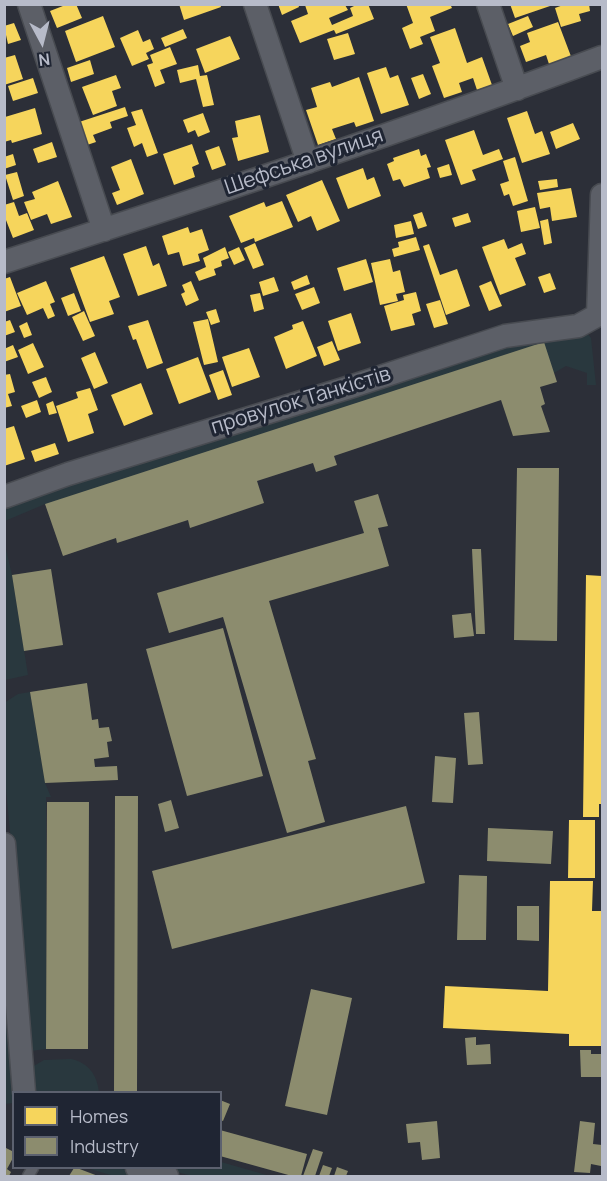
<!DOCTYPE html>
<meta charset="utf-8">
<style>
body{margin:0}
#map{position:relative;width:607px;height:1181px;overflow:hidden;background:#2c2f38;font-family:Manrope,sans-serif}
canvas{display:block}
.frame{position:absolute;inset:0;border:6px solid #b7bbc9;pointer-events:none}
.legend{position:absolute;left:12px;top:1091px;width:210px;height:78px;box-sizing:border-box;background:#1f2533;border:2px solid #5c616f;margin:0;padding:8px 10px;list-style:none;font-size:18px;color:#b7bbc9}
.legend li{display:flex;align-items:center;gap:12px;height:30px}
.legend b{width:30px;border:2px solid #5c616f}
.north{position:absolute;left:12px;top:12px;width:60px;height:60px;-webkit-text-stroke:4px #1f2533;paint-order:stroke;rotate:173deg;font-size:16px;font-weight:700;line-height:24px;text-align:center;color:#b7bbc9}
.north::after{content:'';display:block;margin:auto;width:21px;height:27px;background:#b7bbc9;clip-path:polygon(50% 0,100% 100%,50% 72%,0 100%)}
</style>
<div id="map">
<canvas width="607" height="1181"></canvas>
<div class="frame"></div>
<ul class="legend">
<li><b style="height:16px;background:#f6d55c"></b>Homes</li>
<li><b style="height:16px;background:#8c8c6e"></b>Industry</li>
</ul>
<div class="north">N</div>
</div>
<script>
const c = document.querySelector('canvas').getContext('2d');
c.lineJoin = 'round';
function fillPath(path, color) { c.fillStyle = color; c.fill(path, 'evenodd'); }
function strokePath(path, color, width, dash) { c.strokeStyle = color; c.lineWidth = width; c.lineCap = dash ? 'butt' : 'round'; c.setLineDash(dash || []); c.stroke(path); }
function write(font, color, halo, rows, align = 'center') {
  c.font = font + ' Manrope,sans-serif'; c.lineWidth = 6; c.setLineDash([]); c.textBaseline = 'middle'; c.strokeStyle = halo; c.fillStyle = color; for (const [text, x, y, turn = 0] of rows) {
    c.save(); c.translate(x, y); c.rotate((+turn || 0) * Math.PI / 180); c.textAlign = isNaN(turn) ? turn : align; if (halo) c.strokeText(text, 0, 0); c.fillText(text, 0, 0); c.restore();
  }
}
fillPath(new Path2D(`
 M586 332 591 338 596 385H587V373L566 366 554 373 45 504 5 521 4 503 458 356Z
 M4 541 12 575 28 675 5 680Z
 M30 692 45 783 51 797H46V1049L31 1051 5 779 4 703 18 694Z
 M5 1017 11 1026 14 1092 13 1103 5 1104Z
 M71 1059C89 1063 97 1075 99 1092H30L32 1067 44 1060Z
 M221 1162 270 1176H192L162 1168H220Z
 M87 1168H119L149 1176H114Z`), '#29383e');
fillPath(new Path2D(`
 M68 4H76L82 18 57 28 50 11Z
 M179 4H220L221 7 184 20Z
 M278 4H298L299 7 282 15Z
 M358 4H368L374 19 336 34 334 30 300 43 291 21 308 14 305 5H345L348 10 329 18 332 25 353 16 350 8Z
 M406 4H450L452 8 430 17 435 31 420 37 423 44 410 49 402 28 413 23Z
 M510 4H553V5L515 18Z
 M566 4H589L590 11 579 14 581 21 561 27 555 8Z
 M103 16 115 47 76 62 65 31Z
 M528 16 533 27 513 36 508 24Z
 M558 22 572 59 550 67 546 55 526 62 520 46 530 42 527 33Z
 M14 23 21 40 8 44 4 26Z
 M455 28 467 63 482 57 492 85 477 90 473 78 459 83 462 92 444 98 432 66 440 63 430 37Z
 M183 29 187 38 165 47 161 38Z
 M138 30 143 42 150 39 154 49 146 53 149 59 132 66 120 38Z
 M348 33 355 54 334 60 327 39Z
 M230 36 240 59 205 73 196 49Z
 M170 47 177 64 160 70 165 83 155 87 147 65 153 63 150 55Z
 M15 55 23 79 4 85V58Z
 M90 60 94 74 71 82 67 68Z
 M198 65 200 76 207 75 214 105 203 107 196 79 180 83 177 70Z
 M386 67 390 78 398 75 409 105 381 114 367 73Z
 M423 74 431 94 419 99 411 78Z
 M116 75 121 88 112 91 117 106 93 115 82 87Z
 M359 77 374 121 356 127 354 122 332 129 336 139 318 145 306 110 317 107 311 88 330 82 332 87Z
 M33 78 38 93 13 101 8 86Z
 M125 107 128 116 110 122 112 128 93 135 96 142 84 146 76 123Z
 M35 108 42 134 12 143 11 140 4 142V123H6L5 117Z
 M142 109 158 153 147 157 142 143 134 147 127 128 136 125 131 112Z
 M527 111 535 134 542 131 550 154 522 163 507 118Z
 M203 113 210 132 198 137 195 130 188 133 183 120Z
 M260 115 269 152 238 161 232 138 238 137 235 121Z
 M573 123 580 139 556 149 550 132Z
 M474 130 483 155 499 149 503 159 472 170 476 180 461 185 445 140Z
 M52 142 57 157 38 163 33 149Z
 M192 144 199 164 192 167 195 177 174 185 163 154Z
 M219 146 226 165 212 170 205 151Z
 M419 149 421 156 426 154 431 167 427 168 430 178 404 187 400 179 393 181 387 164 394 161 393 158Z
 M13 154 16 165 4 169V157Z
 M515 157 528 201 513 206 509 194 504 196 500 184 509 181 503 161Z
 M131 159 144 194 117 205 112 193 120 190 111 167Z
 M449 164 452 175 440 178 437 168Z
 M363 168 367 180 374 177 381 196 348 209 336 178Z
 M17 172 24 196 13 200 5 175Z
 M557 179 558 187 540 190 538 181Z
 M322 180 340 221 317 231 311 216 298 222 286 195Z
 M58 181 72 217 51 224 47 214 31 220 24 202 35 199 32 192Z
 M571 188 577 217 552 221 550 207 540 209 537 193Z
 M282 201 293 227 255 242 254 238 241 243 229 216 264 202 266 207Z
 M14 202 19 216 27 213 34 230 13 238 4 215V205Z
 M535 207 540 228 521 232 517 211Z
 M422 212 427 226 418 229 413 215Z
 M468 213 471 222 455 227 452 218Z
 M548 219 552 243 544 245 540 221Z
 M411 221 414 234 396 238 394 225Z
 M188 227 190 233 202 229 209 250 198 254 200 261 183 266 179 252 168 255 162 236Z
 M416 237 420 250 394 257 392 249 399 247 398 242Z
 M504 239 508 249 522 243 526 254 515 258 526 285 500 295 482 247Z
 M255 243 264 265 253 269 244 248Z
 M429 244 440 275 457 269 470 306 446 315 423 246Z
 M146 246 153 266 159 263 167 286 138 296 123 254Z
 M225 247 229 258 221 261 222 266 214 269 216 275 199 281 195 272 206 267 203 258Z
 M239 247 245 260 234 265 228 252Z
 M104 256 120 297 109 301 114 314 90 322 70 268Z
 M366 259 373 282 344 291 337 268Z
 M390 259 393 272 400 270 405 292 396 294 398 301 380 305 371 263Z
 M550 273 556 289 544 293 538 277Z
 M307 275 310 284 294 290 291 282Z
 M10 277 21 306 4 312V279Z
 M274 277 279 291 263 296 259 282Z
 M46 281 55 302 50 304 55 316 48 319 43 308 27 315 17 293Z
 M191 281 199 300 186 306 181 294 185 292 182 285Z
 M491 281 502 306 489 311 479 286Z
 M314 287 320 303 302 310 295 294Z
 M416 292 421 311 412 314 415 325 391 331 384 306 404 300 403 295Z
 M74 293 81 311 68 316 61 298Z
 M260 293 264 309 254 312 250 295Z
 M440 300 448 324 434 328 426 304Z
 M216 309 220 322 211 325 206 312Z
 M84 311 95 336 83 341 72 317Z
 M351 313 361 343 338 351 328 321Z
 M208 319 218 362 204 365 193 322Z
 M10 320 15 332 4 336V322Z
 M148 320 163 363 147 369 136 339 133 340 128 326Z
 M303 321 317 356 286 369 274 337 293 329 292 325Z
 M27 322 32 335 24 338 19 326Z
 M332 341 340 360 324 366 317 347Z
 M33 343 44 367 28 374 18 350Z
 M13 345 18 357 4 362V349Z
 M249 348 260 377 232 387 222 357Z
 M95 352 108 383 94 389 81 358Z
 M198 357 211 392 179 404 166 369Z
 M223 370 232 395 218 400 209 375Z
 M10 374 15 392 8 394 12 406 4 408V375Z
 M46 377 52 392 39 398 32 382Z
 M141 383 153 414 124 426 111 395Z
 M90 388 98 410 88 414 94 433 68 442 56 406 78 398 76 392Z
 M37 400 41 412 26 418 21 406Z
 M53 401 57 413 49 415 46 404Z
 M14 426 25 459 4 466V429Z
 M55 443 59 454 35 462 31 451Z
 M586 575 602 576V804H599V817H583Z
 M569 820H595V878H568Z
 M550 881H593L592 911H602V1046H569V1034L443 1028 445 986 548 991Z`), '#f6d55c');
fillPath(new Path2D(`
 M544 342 557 382 540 387 545 404 541 406 550 432 513 436 501 400 334 456 337 465 316 472 313 463 257 481 264 503 190 528 188 520 117 543 116 538 63 556 45 504Z
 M517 468H559L557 641 514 640Z
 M378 494 388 526 378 528 389 566 269 601 316 759 308 761 325 822 287 833 223 617 169 633 157 593 364 533 354 501Z
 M472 549H481L485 634H476Z
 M51 569 63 645 24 651 12 575Z
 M471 613 474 636 454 638 452 615Z
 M223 628 263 776 187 796 146 649Z
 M87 683 92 720 98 719 99 728 109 727 112 741 107 742 109 757 94 759 95 767 117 766 118 780 45 783 30 692Z
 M479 712 483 764 468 765 464 713Z
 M435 756 456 758 453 803 432 802Z
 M115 796H138L137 1092H114Z
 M171 800 179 828 165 832 158 804Z
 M47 802H89L88 1049H46Z
 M406 806 425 883 172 949 152 871Z
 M488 828 553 831 551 864 487 861Z
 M459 875 487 876 486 940H457Z
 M517 906H539V941L517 940Z
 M311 989 352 998 327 1115 285 1106Z
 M476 1037V1045L490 1044 491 1064 467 1065 465 1038Z
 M580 1050H591V1054H602V1077H581Z
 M220 1100 230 1104 223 1121 220 1120Z
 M437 1121 440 1158 422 1160 420 1142 408 1143 406 1124Z
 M580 1121 595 1123 593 1144 602 1145 601 1166 591 1164 590 1173 574 1172Z
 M220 1130 307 1154 301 1176H292L220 1156Z
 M4 1147 14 1152V1156L7 1169 11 1172 9 1176H4Z
 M313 1149 323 1152 315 1176H303Z
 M323 1165 332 1168 329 1176H319Z
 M337 1167 348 1171 346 1176H334Z
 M74 1168H77L98 1176H69Z`), '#8c8c6e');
const lane = new Path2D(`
 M28 1176 33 1168`);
const street = new Path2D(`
 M29 4 104 230
 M255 4 308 162
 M488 4 517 89
 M4 262C205 197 405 131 602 57
 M4 497 68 474 350 387 505 336 578 326 598 315 602 195
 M4 844 24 1092
 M137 1168 167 1176`);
strokePath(lane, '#484b51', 13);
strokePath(street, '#484b51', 25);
strokePath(lane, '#5c5f67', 10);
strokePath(street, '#5c5f67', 22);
write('21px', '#b7bbc9', '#1f2533', [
 ["Шефська вулиця",304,162,-19],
 ["провулок Танкістів",301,401,-17]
]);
</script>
